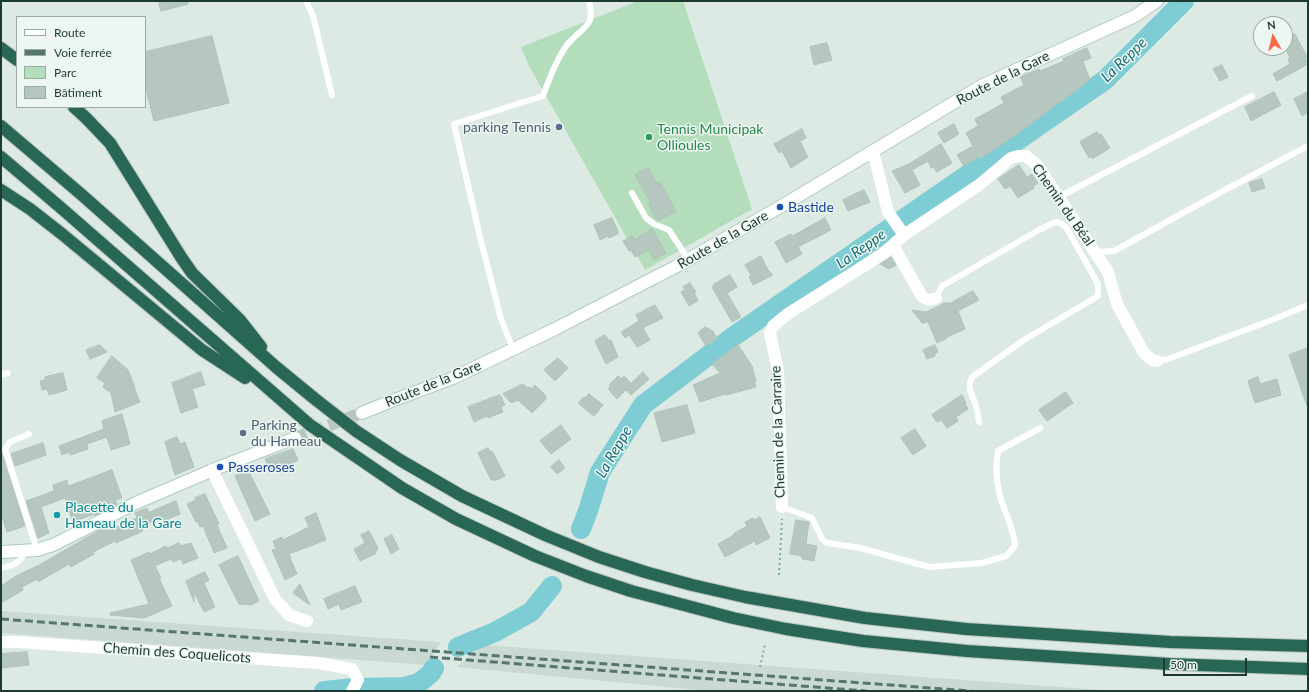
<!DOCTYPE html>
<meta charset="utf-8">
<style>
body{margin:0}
#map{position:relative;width:1309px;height:692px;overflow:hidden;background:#dceae3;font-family:Lato,sans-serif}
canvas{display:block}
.frame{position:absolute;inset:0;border:2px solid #1d3a30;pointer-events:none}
.legend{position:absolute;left:16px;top:16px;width:130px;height:92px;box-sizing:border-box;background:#edf6f1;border:1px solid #9aaba4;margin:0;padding:5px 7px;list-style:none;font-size:12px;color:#1d3a30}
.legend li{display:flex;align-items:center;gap:8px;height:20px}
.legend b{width:20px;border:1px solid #9aaba4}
.north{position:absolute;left:1253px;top:16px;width:40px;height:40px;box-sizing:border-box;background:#edf6f1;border:1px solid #9aaba4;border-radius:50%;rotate:352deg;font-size:11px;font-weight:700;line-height:16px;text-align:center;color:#1d3a30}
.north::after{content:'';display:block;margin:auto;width:14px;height:18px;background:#fb6849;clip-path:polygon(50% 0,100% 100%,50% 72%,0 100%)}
.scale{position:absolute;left:1163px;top:658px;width:84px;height:18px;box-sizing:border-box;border:2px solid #1d3a30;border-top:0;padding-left:5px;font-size:12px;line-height:14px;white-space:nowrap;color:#1d3a30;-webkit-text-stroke:3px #edf6f1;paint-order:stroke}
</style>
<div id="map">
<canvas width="1309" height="692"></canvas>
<div class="frame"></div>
<ul class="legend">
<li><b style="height:5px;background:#fff"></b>Route</li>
<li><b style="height:5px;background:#57766b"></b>Voie ferrée</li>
<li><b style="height:11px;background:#b3ddbb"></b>Parc</li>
<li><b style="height:11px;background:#b5c7be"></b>Bâtiment</li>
</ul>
<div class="north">N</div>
<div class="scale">50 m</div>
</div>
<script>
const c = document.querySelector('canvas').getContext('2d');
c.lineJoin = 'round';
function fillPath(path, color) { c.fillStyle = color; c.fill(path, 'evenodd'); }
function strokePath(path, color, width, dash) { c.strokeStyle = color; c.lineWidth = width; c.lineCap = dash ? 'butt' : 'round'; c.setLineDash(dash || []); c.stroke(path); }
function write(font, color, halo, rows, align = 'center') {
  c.font = font + ' Lato,sans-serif'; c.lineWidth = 3; c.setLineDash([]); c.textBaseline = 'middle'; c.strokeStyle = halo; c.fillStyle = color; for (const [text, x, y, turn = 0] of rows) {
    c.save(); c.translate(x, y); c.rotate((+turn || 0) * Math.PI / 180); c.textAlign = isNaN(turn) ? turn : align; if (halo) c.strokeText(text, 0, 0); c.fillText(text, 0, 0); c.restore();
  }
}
fillPath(new Path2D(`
 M1 611 441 642 426 665 1 633Z
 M485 645 1115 691H709L456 667Z`), '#cadad2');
fillPath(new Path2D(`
 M638 1H683L752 209 645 270 529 66 521 47Z`), '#b3ddbb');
strokePath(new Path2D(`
 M581 529 588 511 600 472 643 405 734 336 1105 80 1184 1
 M458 647 495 632 531 612 552 586
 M324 691 354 688 404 687 419 683 431 673 434 668`), '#7fcdd4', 20);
const building = new Path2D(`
 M159 1H188V4L161 11Z
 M1295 34 1307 57 1305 58 1308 64 1277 81 1273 74 1290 64 1288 59 1290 58 1285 47V39Z
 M212 36 229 103 154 121 145 85V52Z
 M827 43 832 60 814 65 810 47Z
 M1087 48 1091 58 1083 61 1090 80 1017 134 980 159 978 157 964 166 957 155 973 146 966 133 978 126 975 119 1004 103 1001 97 1024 85 1020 77 1039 69 1040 71 1064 61 1063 59Z
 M1222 65 1228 77 1220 81 1213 69Z
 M1274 92 1281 105 1251 121 1245 107Z
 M1308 92V112L1302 116 1294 99Z
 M954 124 959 134 944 143 938 133Z
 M802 129 806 138 800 141 808 157 791 168 782 151 779 153 774 144Z
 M1097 132 1099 135 1101 134 1110 148 1092 159 1091 156 1089 158 1080 142Z
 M941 144 952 163 937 172 933 167 931 168 928 161 912 170 920 185 905 193 892 171 909 164Z
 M1019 165 1027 177 1032 174 1038 183 1033 186 1034 188 1018 198 1010 186 1005 189 998 179Z
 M648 168 657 183 660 182 676 211 658 221 657 220 648 204 651 203 635 175Z
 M1262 179 1265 188 1252 192 1249 183Z
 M864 190 870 202 848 211 843 200Z
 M612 218 618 231V234L609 238 608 236 600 240 594 225Z
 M825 218 831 230 798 247 802 254 786 263 775 242 791 234 792 236Z
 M652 229 666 253 654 260 649 250 635 257 631 250 629 251 623 241 632 236 634 240Z
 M761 256 768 270 773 275 753 285 749 277 751 275 745 265Z
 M891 257 896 265 889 269 880 264Z
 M730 275 737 287 727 293 741 317 732 322 712 287 714 286 713 285Z
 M690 283 696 292H694L698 301 689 306 681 292 685 290 683 287Z
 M973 291 979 300 958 311 965 329 945 338 946 339 937 343 928 322 922 323 912 310 926 312 941 305 943 303H950Z
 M655 305 663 318 643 328 650 340 637 347 629 335 625 338 621 332 639 321 636 315Z
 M705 327 713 331 717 339 706 346 698 333Z
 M605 335 609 341 611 340 618 357 606 364 595 341Z
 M100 345 107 352 90 359 86 350Z
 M738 345 752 366 756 381H754L756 387 726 395 725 394 700 402 693 385 720 373 712 364Z
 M935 345 938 352 935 354V356L927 359 923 350Z
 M1308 348V406H1307L1289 355Z
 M112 356 128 370 135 387H134L140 402 115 412 111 393 103 387 105 383 97 378Z
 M558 358 568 368 555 381 544 370Z
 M201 372 205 385 192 389 198 407 181 413 172 383Z
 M643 372 649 379 631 395 626 390 617 399 608 389 611 386 609 385 618 376 622 379 624 376 631 383Z
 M63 373 67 390 49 395 47 389 42 390 40 381 45 380V377Z
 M1258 377 1260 384 1277 379 1281 395 1255 403 1248 381Z
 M523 384 528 388 529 387 532 389 535 385 546 396V399L532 413 518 400 511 403 503 394Z
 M1066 392 1073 403 1047 421 1039 410Z
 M589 394 603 405 594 416 578 403 584 397 585 398Z
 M500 395 505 405 501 407 503 412 488 418 487 416 474 422 468 407Z
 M962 395 966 403 965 404 968 409 956 417 958 421 947 428 941 420 937 422 932 415Z
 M687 405 695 433 662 442 654 413Z
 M122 414 130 444 111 450 107 437 87 444 88 449 70 455 69 452 62 455 59 446 101 430 104 429 102 421Z
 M561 425 571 439 551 454 540 441Z
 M915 429 926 446 913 455 901 438Z
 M177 437 180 444 185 442 194 467 175 475 165 442Z
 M43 443 46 455 15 466 11 454Z
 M488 448 490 452 492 451 505 476 497 480H491L478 453Z
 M293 449 298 460 291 464 292 467 282 472 280 468 270 471 265 459Z
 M2 454 25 526 7 532 1 514V455Z
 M559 460 565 468 557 474 551 467Z
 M112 470 122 498 115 500 117 504 95 516 94 514 73 522 65 498 41 507 49 533 38 538 26 501 54 491 53 485 67 480 68 486Z
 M247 471 248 474H250L270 514 255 521 235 476Z
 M205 494 219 524 217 525 227 548 214 553 203 526 200 527 198 522H196L187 504 196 500 195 498Z
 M176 501 180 514 161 522 160 518 141 526 143 531 116 543 115 541 93 552 94 554 71 567 69 564 38 582 37 579 22 587 23 590 1 603V586L16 576 39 565 105 527 107 531 137 518 135 513 147 508 149 512Z
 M316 513 326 540 289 554 291 558H290L297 574 285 580 272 550 276 549 273 541 282 537 283 540 309 527 305 518Z
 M760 517 770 538 756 545 755 541 725 557 718 544 734 535 733 534 747 526 745 522 753 518 754 520Z
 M796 520 809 522 806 544 817 546 814 561 802 559V556L790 554Z
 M369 531 378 548 375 554 360 561 354 549 365 543 361 535Z
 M392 535 399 549 391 554 384 539Z
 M179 543 181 546 191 543 198 558 183 564 181 559 173 562 171 559 155 566 161 578H159L172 606 144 618 110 615V613L149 604 131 560 149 552 150 554 166 546 167 548Z
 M238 556 259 601 251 605 239 604 219 565Z
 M205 572 209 580 204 583 215 607 204 612 194 592V602L186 581Z
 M300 584 310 605 293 593Z
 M355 586 362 602 341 610 339 604 328 609 324 599Z
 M27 652 29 665 1 668V654Z`);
fillPath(building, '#b5c7be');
strokePath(building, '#afc3b9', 1);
strokePath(new Path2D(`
 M295 438 362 413`), '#b6c7bf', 12, [12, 6]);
const secondary = new Path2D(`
 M362 413 389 402 453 378 555 329 675 267 780 207 983 85 1135 16 1157 1
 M1 552 37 550 53 545 138 502 220 467 295 438`);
const highway = new Path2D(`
 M1 48 17 60
 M74 107 86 118 110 143 181 257 192 273 240 320 261 347
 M1 126 82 195 276 367 315 399 356 431 400 460 462 496 545 535 599 557 645 572 692 585 745 597 865 618 966 629 1170 642 1308 646
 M1 157 60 207 310 425 402 488 456 519 535 556 586 576 631 591 733 618 786 629 863 641 967 651 1170 664 1308 669
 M1 190 30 209 62 234 202 350 245 378`);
strokePath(secondary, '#afcabe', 14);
strokePath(highway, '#bbc4c1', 14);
strokePath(new Path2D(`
 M779 575 782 519
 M760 667 765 645`), '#7ab09b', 2, [2, 3]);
strokePath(new Path2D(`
 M306 1 313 16 332 95
 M632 193 646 218 654 224 669 230 688 259
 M1059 197 1252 96
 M1095 252 1114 251 1223 191 1308 146
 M936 298 942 286 1039 230 1053 223 1058 222 1066 227 1098 284V296L1024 340 972 377C966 390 973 394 976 406 978 411 978 417 979 422
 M513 349 501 319 480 237 454 124 543 96C549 79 556 60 567 45 573 36 586 30 590 20 592 14 590 7 589 1
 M1157 361 1168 359 1272 320 1308 305
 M1 375 8 373
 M29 434 10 442 5 449 37 550
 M782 507 812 518 822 539 827 543 861 548 929 567 982 563 1006 556 1015 546C1014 526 1003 510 999 492 996 479 996 464 998 451L1040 428
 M1 568C14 565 19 565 25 551`), '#fff', 6);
strokePath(new Path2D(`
 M873 151 888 212 904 235
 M893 245 921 295C926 300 929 301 936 298
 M212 470 275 599 289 615 307 621
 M782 507 778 371 770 333 773 326 789 313 883 254 904 235 979 185 1011 158 1018 156H1026L1038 166 1108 272 1117 304 1144 353 1152 360 1157 361
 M1 642H18L318 663 352 669 358 680 352 691`), '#fff', 12);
strokePath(secondary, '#fff', 12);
strokePath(highway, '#286756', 12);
strokePath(new Path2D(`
 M1 619 971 691
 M430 657 866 691`), '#57766b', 3, [8, 4]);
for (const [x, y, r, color] of [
 [559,127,4,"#5c6f8a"],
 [649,137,4,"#2e9e5b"],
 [780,207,4,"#1a4fb4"],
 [243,433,4,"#5c6f8a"],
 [220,467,4,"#1a4fb4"],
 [57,515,4,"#0f9aa8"]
]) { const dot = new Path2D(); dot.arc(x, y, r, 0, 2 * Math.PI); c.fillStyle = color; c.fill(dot); strokePath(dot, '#edf6f1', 1.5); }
write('14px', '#1d3a30', '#edf6f1', [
 ["Route de la Gare",1003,78,-27],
 ["Chemin du Béal",1063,205,55],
 ["Route de la Gare",723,240,-30],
 ["Route de la Gare",433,384,-22],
 ["Chemin de la Carraire",778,432,-92],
 ["Chemin des Coquelicots",177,653,4]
]);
write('14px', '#4e5e75', '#edf6f1', [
 ["parking Tennis",551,127],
 ["Parking",251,425,"left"],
 ["du Hameau",251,441,"left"]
], 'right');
write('14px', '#27864d', '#edf6f1', [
 ["Tennis Municipak",657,129],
 ["Ollioules",657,145]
], 'left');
write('14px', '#164399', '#edf6f1', [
 ["Bastide",788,207],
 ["Passeroses",228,467]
], 'left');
write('14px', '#0d838f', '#edf6f1', [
 ["Placette du",65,507],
 ["Hameau de la Gare",65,523]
], 'left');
write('italic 15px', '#156f78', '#edf6f1', [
 ["La Reppe",1124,60,-44],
 ["La Reppe",861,249,-35],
 ["La Reppe",614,452,-60]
]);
</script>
